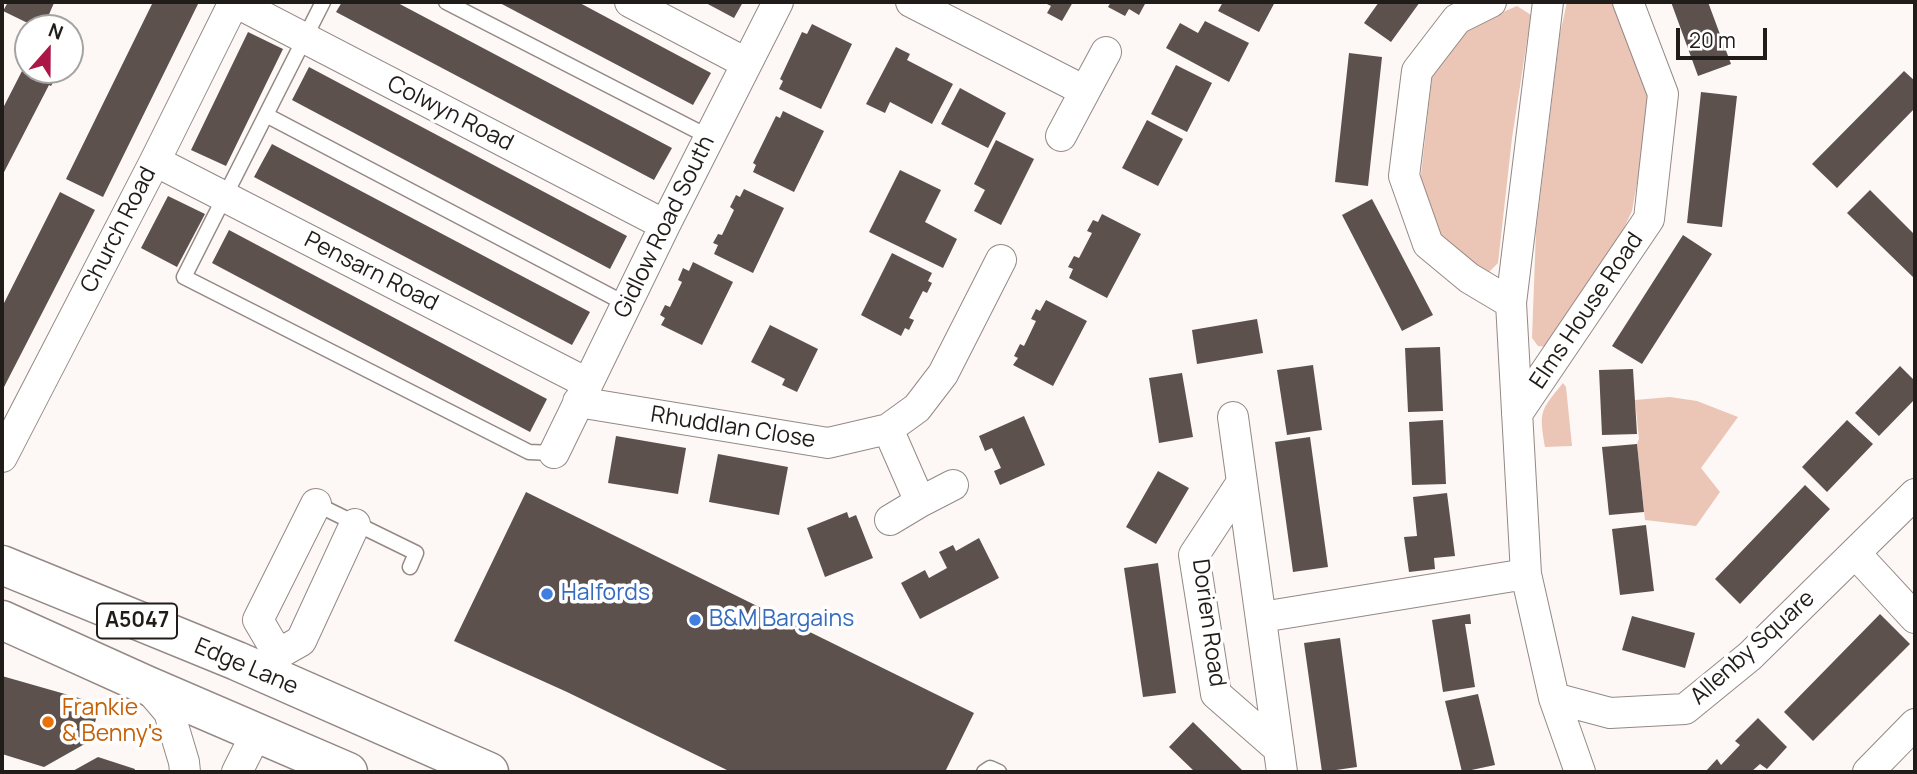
<!DOCTYPE html>
<style>
body{margin:0}
#map{position:relative;width:1917px;height:774px;overflow:hidden;background:#fdf8f6;font-family:Manrope,sans-serif}
canvas{display:block}
.frame{position:absolute;inset:0;border:4px solid #201c1a;pointer-events:none}
.north{position:absolute;left:14px;top:14px;width:70px;height:70px;box-sizing:border-box;background:#fff;border:2px solid #a6a4a3;border-radius:50%;rotate:21deg;font-size:19px;font-weight:700;line-height:28px;text-align:center;color:#201c1a}
.north::after{content:'';display:block;margin:auto;width:24px;height:32px;background:#ab1747;clip-path:polygon(50% 0,100% 100%,50% 72%,0 100%)}
.scale{position:absolute;left:1676px;top:28px;width:91px;height:32px;box-sizing:border-box;border:4px solid #201c1a;border-top:0;padding-left:9px;font-size:21px;line-height:24px;white-space:nowrap;color:#201c1a;-webkit-text-stroke:5px #fff;paint-order:stroke}
</style>
<div id="map">
<canvas width="1917" height="774"></canvas>
<div class="frame"></div>
<div class="north">N</div>
<div class="scale">20 m</div>
</div>
<script>
const c = document.querySelector('canvas').getContext('2d');
c.lineJoin = 'round';
function fillPath(path, color) { c.fillStyle = color; c.fill(path, 'evenodd'); }
function strokePath(path, color, width, dash) { c.strokeStyle = color; c.lineWidth = width; c.lineCap = dash ? 'butt' : 'round'; c.setLineDash(dash || []); c.stroke(path); }
function write(font, color, halo, rows, align = 'center') {
  c.font = font + ' Manrope,sans-serif'; c.lineWidth = 7; c.setLineDash([]); c.textBaseline = 'middle'; c.strokeStyle = halo; c.fillStyle = color; for (const [text, x, y, turn = 0] of rows) {
    c.save(); c.translate(x, y); c.rotate((+turn || 0) * Math.PI / 180); c.textAlign = isNaN(turn) ? turn : align; if (halo) c.strokeText(text, 0, 0); c.fillText(text, 0, 0); c.restore();
  }
}
fillPath(new Path2D(`
 M1567 2H1620L1652 99 1632 211 1622 232 1548 347 1538 346 1532 338 1536 231 1560 34Z
 M1517 6 1531 15 1512 138 1498 263 1488 273 1480 270 1439 239 1420 183 1433 69 1465 28Z
 M1563 383 1566 387 1572 446 1545 447C1539 411 1540 411 1563 383Z
 M1670 397 1697 401 1738 417 1701 468 1720 492 1696 526 1645 520 1637 444 1639 439 1635 400Z`), '#ebc5b6');
fillPath(new Path2D(`
 M8 2H51L54 3 43 28H38L3 11Z
 M153 2H199L103 197 66 179Z
 M342 2H396L672 148 654 180 336 12Z
 M498 2H578L711 73 693 105Z
 M704 2H743L734 18Z
 M1043 2H1073L1062 21 1047 13 1051 6Z
 M1111 2H1146L1139 15 1129 9 1125 16 1108 7Z
 M1223 2H1275L1259 32 1218 11Z
 M1379 2H1420L1391 42 1364 23Z
 M1671 2H1708L1731 64 1698 76Z
 M1205 21 1249 43 1229 82 1166 48 1180 23 1198 33Z
 M812 24 852 44 821 109 779 89 783 81 780 79 802 32 807 34Z
 M248 32 283 49 226 166 191 150Z
 M896 47 910 54 907 60 953 84 932 124 890 102 885 113 866 104Z
 M1349 53 1382 57 1368 186 1335 182Z
 M1176 65 1212 83 1187 132 1151 114Z
 M309 67 627 236 610 269 292 100Z
 M28 70H60L51 86 49 85 2 176V110L22 71 26 73Z
 M1904 71 1915 81V108L1837 188 1812 164Z
 M960 88 1006 113 988 148 941 124Z
 M1701 92 1737 96 1722 227 1687 223Z
 M783 111 824 131 794 192 753 172 756 165 753 163 776 116 780 118Z
 M1147 120 1183 139 1158 186 1122 168Z
 M996 140 1034 159 1001 225 974 211 985 190 974 184Z
 M272 144 590 312 572 345 254 177Z
 M900 170 941 190 925 222 957 239 943 268 869 232Z
 M744 189 784 208 753 273 714 254 718 245 713 243 718 234 722 235 734 210 730 207 736 195 740 197Z
 M1870 190 1915 235V279L1847 213Z
 M60 192 95 210 2 391V307Z
 M168 196 205 214 177 267 141 248Z
 M1372 199 1433 315 1402 331 1342 215Z
 M1102 214 1141 234 1107 298 1069 278 1073 269 1068 267 1074 256 1079 258 1092 233 1087 231 1093 220 1098 222Z
 M229 230 547 399 530 432 212 263Z
 M1683 235 1712 254 1642 364 1612 346Z
 M892 253 932 273 928 281 932 283 927 293 923 291 909 318 914 320 909 330 905 328 901 336 861 315Z
 M693 262 733 282 702 345 661 325 665 318 660 315 665 305 670 307 682 282 678 280 683 268 689 271Z
 M1046 300 1087 321 1053 386 1013 365 1018 358 1014 356 1020 344 1024 346 1036 321 1031 319 1036 309 1040 311Z
 M1257 319 1263 353 1197 364 1192 330Z
 M770 325 818 349 797 392 782 385 785 379 751 362Z
 M1440 347 1443 411 1408 412 1405 348Z
 M1313 365 1322 430 1287 435 1277 370Z
 M1900 366 1915 381V399L1879 436 1855 413Z
 M1633 369 1637 434 1602 435 1599 370Z
 M1182 373 1193 437 1159 443 1149 378Z
 M1024 416 1045 465 1000 485 994 471 1001 468 992 448 985 451 979 436Z
 M1443 420 1446 484 1412 485 1409 422Z
 M1847 420 1873 444 1827 492 1802 467Z
 M616 436 686 448 678 494 608 483Z
 M1310 437 1328 567 1293 572 1275 442Z
 M1637 444 1644 512 1609 515 1602 447Z
 M718 454 788 467 779 515 709 502Z
 M1158 471 1189 488 1156 544 1126 527Z
 M1805 485 1830 509 1740 604 1715 579Z
 M526 492 974 713 945 772H731L567 692 454 641Z
 M1447 493 1455 556 1434 558 1435 569 1409 572 1404 537 1417 536 1413 497Z
 M847 512 849 518 856 515 873 558 825 577 807 528Z
 M1646 525 1654 591 1620 595 1612 529Z
 M979 538 999 578 920 619 901 583 925 570 929 578 947 568 939 552 953 545 956 551Z
 M1158 563 1176 693 1143 697 1124 568Z
 M1470 614 1471 624H1465L1475 687 1443 692 1432 620Z
 M1880 614 1910 644 1813 741 1784 712Z
 M1632 616 1695 633 1685 668 1622 650Z
 M1340 638 1357 767 1322 772 1304 643Z
 M2 676 100 704 90 741 44 767 2 754Z
 M1478 694 1495 765 1462 772 1445 701Z
 M1758 718 1787 747 1767 769 1760 764 1751 772H1705L1717 759 1721 765 1740 745 1735 741Z
 M1193 722 1242 770 1240 772H1195L1169 747Z
 M98 757 135 769 134 772H71Z`), '#5c514d');
const service = new Path2D(`
 M323 2 184 277 529 452 554 453
 M446 2 709 137
 M266 115 626 304
 M316 504 416 553 410 567
 M984 772 990 768 999 772`);
const minor = new Path2D(`
 M235 2 665 225
 M630 2 746 63
 M911 2 1085 91 1106 52
 M1491 2 1457 19 1417 71 1404 176 1428 244 1469 278 1511 303
 M1548 2 1511 303 1526 574 1554 698 1580 772
 M1061 136 1085 91
 M155 161 587 383
 M578 402 828 443 888 429 917 408 943 374 1001 260
 M1517 414 1649 219 1663 94 1628 2
 M1233 417 1282 772
 M888 429 920 502 953 485
 M554 453 665 225 778 2
 M2 457 155 161 234 2
 M1242 482 1194 555 1216 694 1279 749
 M890 520 920 502
 M1855 553 1915 618
 M1262 617 1526 574
 M278 654 301 641 355 524
 M273 678 278 654 258 620 316 504
 M146 685 169 712 184 762 185 772
 M1554 698 1610 713 1685 709 1750 656 1915 494
 M237 772 257 732
 M1868 772 1915 724`);
const trunk = new Path2D(`
 M2 565 237 661 489 772
 M2 620 146 685 348 772`);
strokePath(service, '#948984', 17);
strokePath(minor, '#948984', 32);
strokePath(trunk, '#948984', 41);
strokePath(service, '#fff', 14);
strokePath(minor, '#fff', 30);
strokePath(trunk, '#fff', 38);
for (const [x, y, r, color] of [
 [547,594,7,"#3f7fe0"],
 [695,620,7,"#3f7fe0"],
 [48,722,7,"#e8710a"]
]) { const dot = new Path2D(); dot.arc(x, y, r, 0, 2 * Math.PI); c.fillStyle = color; c.fill(dot); strokePath(dot, '#fff', 2.5); }
for (const [x, y, w] of [
 [137,621,80]
]) { const box = new Path2D(); box.roundRect(x - w / 2, y - 17.5, w, 35, 5); c.fillStyle = '#fff'; c.fill(box); strokePath(box, '#201c1a', 2); }
write('bold 21px', '#201c1a', null, [
 ["A5047",137,621]
]);
write('23px', '#201c1a', '#fff', [
 ["Colwyn Road",450,114,27],
 ["Gidlow Road South",665,227,-64],
 ["Church Road",119,230,-63],
 ["Pensarn Road",371,272,27],
 ["Elms House Road",1587,311,-56],
 ["Rhuddlan Close",733,428,9],
 ["Dorien Road",1208,623,82],
 ["Allenby Square",1753,648,-42],
 ["Edge Lane",246,667,23]
]);
write('23px', '#366cbe', '#fff', [
 ["Halfords",561,594],
 ["B&M Bargains",709,620]
], 'left');
write('23px', '#c56008', '#fff', [
 ["Frankie",62,709],
 ["& Benny's",62,735]
], 'left');
</script>
